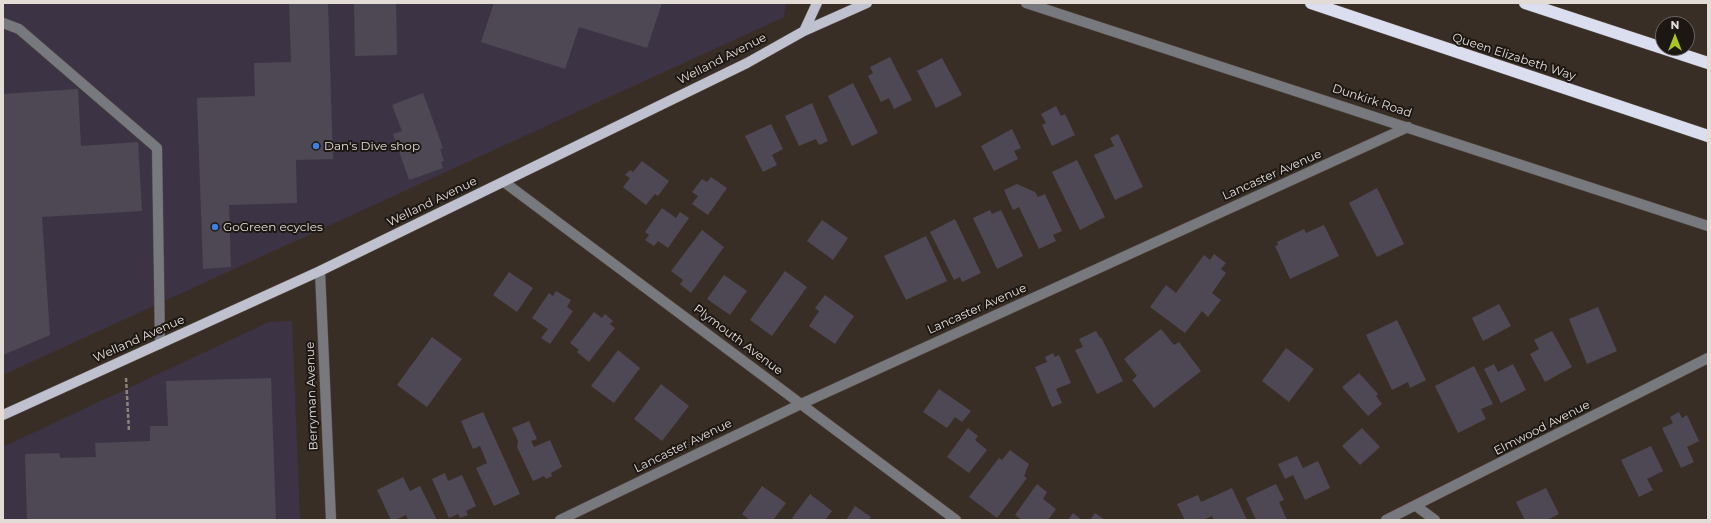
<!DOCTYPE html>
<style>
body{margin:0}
#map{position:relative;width:1711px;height:523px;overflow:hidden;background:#392e25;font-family:Montserrat,sans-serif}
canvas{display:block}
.frame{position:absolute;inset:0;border:4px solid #e3dbd6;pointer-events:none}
.north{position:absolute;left:1655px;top:16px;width:40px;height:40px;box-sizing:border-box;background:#1c1713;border:1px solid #6c6561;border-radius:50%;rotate:0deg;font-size:11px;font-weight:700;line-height:16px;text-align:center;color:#e3dbd6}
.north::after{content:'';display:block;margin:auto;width:14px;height:18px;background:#a9c71b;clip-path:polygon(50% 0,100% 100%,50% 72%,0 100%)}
</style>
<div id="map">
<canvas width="1711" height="523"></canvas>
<div class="frame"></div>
<div class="north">N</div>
</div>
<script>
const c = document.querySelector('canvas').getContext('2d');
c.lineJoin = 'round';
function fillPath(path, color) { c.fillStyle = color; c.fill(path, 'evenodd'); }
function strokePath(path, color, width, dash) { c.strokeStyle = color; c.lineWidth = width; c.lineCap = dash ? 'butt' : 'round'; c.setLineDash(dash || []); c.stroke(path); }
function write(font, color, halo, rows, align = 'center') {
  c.font = font + ' Montserrat,sans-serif'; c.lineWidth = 4; c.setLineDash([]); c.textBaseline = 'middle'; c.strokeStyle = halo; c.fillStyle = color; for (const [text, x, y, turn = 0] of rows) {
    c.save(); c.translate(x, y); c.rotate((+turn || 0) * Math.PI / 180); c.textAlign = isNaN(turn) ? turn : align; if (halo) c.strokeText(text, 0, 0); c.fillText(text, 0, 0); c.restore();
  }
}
fillPath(new Path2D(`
 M3 3H786L784 17 3 375Z
 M292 321 300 520H3V447L269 322Z`), '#3c3444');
fillPath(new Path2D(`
 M289 3H328L333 159 296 160 297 203 229 205 231 267 203 269 197 98 255 96 254 63 291 62Z
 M354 3H396L397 55 355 56Z
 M494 3H662L647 48 579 27 565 69 481 42Z
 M890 57 912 100 894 109 889 98 881 102 868 76 873 73 870 67Z
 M942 58 962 95 936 108 917 71Z
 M853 83 878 133 852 146 828 96Z
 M78 89 81 146 138 142 142 211 42 217 50 335 3 355V94Z
 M423 93 443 148 440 149 444 161 441 162 443 168 409 180 393 134 402 131 392 105Z
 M812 103 828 141 819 145 816 139 799 146 785 116Z
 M1056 106 1061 116 1065 114 1075 135 1052 146 1042 125 1046 123 1041 114Z
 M771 124 783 149 772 155 777 165 763 172 745 136Z
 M1012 129 1021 148 1014 151 1018 159 994 171 981 146Z
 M1118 134 1143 187 1115 200 1094 155 1114 146 1110 138Z
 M1077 160 1105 217 1080 230 1052 172Z
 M642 161 669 181 658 196 655 194 646 205 623 187 630 178 625 175 630 170 633 172Z
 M711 177 727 188 708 215 692 204 698 196 692 192 702 179 707 182Z
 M1017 184 1035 192 1038 197 1045 194 1062 231 1053 235 1056 241 1039 249 1019 207 1013 210 1004 190Z
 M1377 188 1404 244 1377 257 1349 203Z
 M662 208 676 218 680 212 689 218 668 248 658 241 654 246 645 240 649 235 645 232Z
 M990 210 992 214 1001 210 1023 256 997 269 973 218Z
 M955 219 981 273 962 282 960 277 954 280 930 232Z
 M822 220 848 238 833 260 807 241Z
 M1324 225 1339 256 1290 279 1275 246 1278 245 1277 242 1304 229 1306 233Z
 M702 230 724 247 691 293 680 284 683 280 671 271Z
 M926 236 947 281 906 300 884 256Z
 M1214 254 1226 263 1221 269 1226 273 1212 293 1221 300 1208 317 1202 311 1185 333 1150 307 1166 285 1176 293 1204 255 1210 260Z
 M785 271 807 287 772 336 750 320Z
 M509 272 533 288 517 312 493 295Z
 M724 275 747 291 730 315 707 299Z
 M556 291 571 300 567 307 573 311 550 344 541 338 548 329 532 318 549 293 553 296Z
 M825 295 854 316 835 344 809 326 819 311 815 308Z
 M1499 304 1511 326 1483 341 1472 318Z
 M1598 307 1617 351 1587 364 1569 319Z
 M594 312 602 318 605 314 613 321 610 324 615 328 589 362 577 352 579 350 570 343Z
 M1397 320 1426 380 1410 388 1408 382 1392 390 1366 335Z
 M1161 329 1174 345 1179 342 1201 371 1154 408 1132 380 1137 376 1124 359Z
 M1096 331 1100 338 1101 337 1123 381 1097 394 1075 350 1083 347 1079 339Z
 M1552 331 1572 367 1545 382 1530 354 1539 349 1534 340Z
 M432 337 462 359 427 407 397 385Z
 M1286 348 1314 369 1289 402 1262 381Z
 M618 350 640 368 614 403 591 386Z
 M1053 353 1055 357 1059 355 1071 383 1056 389 1062 403 1052 407 1035 367 1047 362 1045 357Z
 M1494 364 1498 372 1513 364 1526 390 1501 403 1484 369Z
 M1474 366 1493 404 1481 409 1486 419 1458 433 1435 386Z
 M1359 373 1378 394 1376 396 1382 404 1368 416 1342 387Z
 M271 378 276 520H27L25 454 59 453 60 458 96 457 95 443 150 441V426H168L166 381Z
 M661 384 689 406 662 441 634 419Z
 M939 389 971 411 962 422 955 417 947 428 923 412Z
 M483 412 520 494 494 506 476 468 487 463 480 446 473 449 461 421Z
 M1679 412 1682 418 1687 415 1699 441 1687 447 1694 462 1681 468 1662 428 1673 423 1670 417Z
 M529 421 537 439 531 441 534 447 550 440 562 467 551 473 552 476 546 479 544 476 533 481 517 447 518 441 512 428Z
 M968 428 978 436 975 440 987 450 969 473 947 457Z
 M1362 428 1380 447 1360 465 1342 446Z
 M1651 446 1663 471 1647 479 1653 490 1639 497 1621 460Z
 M1010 450 1029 464 1024 476 1027 478 997 518 969 497 999 458 1002 460Z
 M1297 456 1303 468 1318 461 1330 488 1305 500 1293 475 1285 479 1278 464Z
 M445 473 448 481 462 475 476 506 466 511 468 515 460 518 458 514 449 518 432 479Z
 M403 477 410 491 420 486 437 520H408L406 515 395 520H391L377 490Z
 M1037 484 1047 492 1043 499 1056 509 1048 520H1022L1015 515Z
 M1276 484 1284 500 1279 502 1287 520H1256L1246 498Z
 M762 486 786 503 773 520H750L742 514Z
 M1232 488 1247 520H1214L1212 516 1203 520H1185L1177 504 1198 495 1201 502Z
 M1546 488 1559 514 1547 520H1525L1516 502Z
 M810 494 832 511 825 520H795L792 518Z
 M855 506 871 517 869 520H846Z
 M1073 513 1082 520H1068Z
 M1095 513 1105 520H1090Z`), '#4e4854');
const minor = new Path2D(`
 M1026 3 1708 226
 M3 23 19 29 157 148 160 344
 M504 182 956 520
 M320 271 331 520
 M1416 506 1435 520
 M560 520 801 404 1408 127
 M1386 520 1708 358`);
const major = new Path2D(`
 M804 31 817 3
 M3 415 320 271 747 63 804 31 867 3`);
const highway = new Path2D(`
 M1311 3 1708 136
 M1525 3 1708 63`);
strokePath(minor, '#544a41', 11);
strokePath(major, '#544a41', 11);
strokePath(highway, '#544a41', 13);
strokePath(new Path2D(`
 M126 378 129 431`), '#8d837c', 2.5, [4, 2]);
strokePath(minor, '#78797f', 10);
strokePath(major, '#bfc1cf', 10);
strokePath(highway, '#dbdeee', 12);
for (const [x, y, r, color] of [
 [316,146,4,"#3f7fe0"],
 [215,227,4,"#3f7fe0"]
]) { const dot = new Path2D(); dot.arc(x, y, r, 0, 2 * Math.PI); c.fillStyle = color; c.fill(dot); strokePath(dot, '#1c1713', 1.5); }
write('12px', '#e3dbd6', '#1c1713', [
 ["Queen Elizabeth Way",1514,57,18],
 ["Welland Avenue",722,59,-27],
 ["Dunkirk Road",1372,101,18],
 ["Lancaster Avenue",1272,175,-24],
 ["Welland Avenue",432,202,-26],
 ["Lancaster Avenue",977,309,-24],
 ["Welland Avenue",139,339,-24],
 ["Plymouth Avenue",738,340,37],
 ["Berryman Avenue",312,396,-92],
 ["Elmwood Avenue",1542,428,-27],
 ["Lancaster Avenue",683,446,-26]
]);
write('12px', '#e3dbd6', '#1c1713', [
 ["Dan's Dive shop",324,146],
 ["GoGreen ecycles",223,227]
], 'left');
</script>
